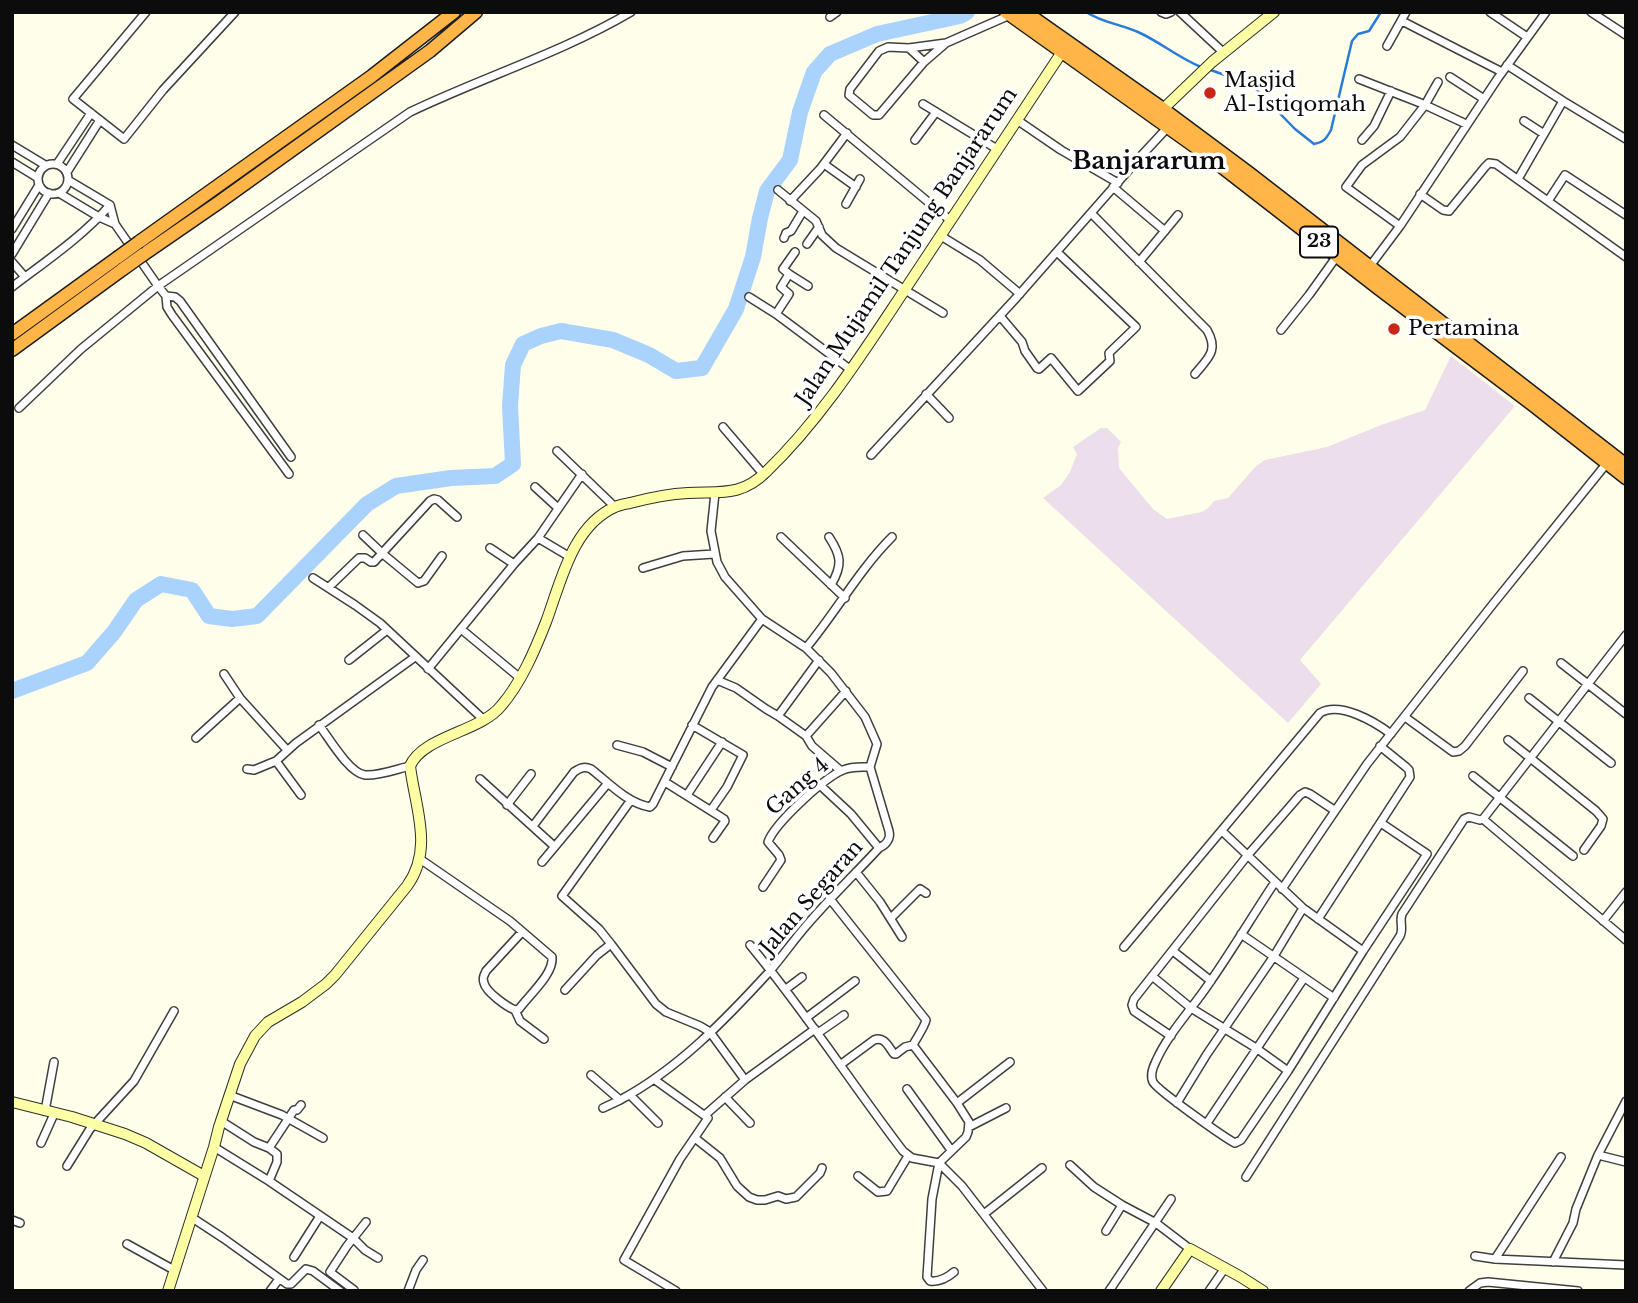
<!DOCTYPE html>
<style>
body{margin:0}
#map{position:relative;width:1638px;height:1303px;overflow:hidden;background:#fffeea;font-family:"Libre Baskerville",serif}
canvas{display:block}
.frame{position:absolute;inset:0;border:14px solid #0c0c0c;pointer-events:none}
</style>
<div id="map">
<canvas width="1638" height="1303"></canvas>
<div class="frame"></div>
</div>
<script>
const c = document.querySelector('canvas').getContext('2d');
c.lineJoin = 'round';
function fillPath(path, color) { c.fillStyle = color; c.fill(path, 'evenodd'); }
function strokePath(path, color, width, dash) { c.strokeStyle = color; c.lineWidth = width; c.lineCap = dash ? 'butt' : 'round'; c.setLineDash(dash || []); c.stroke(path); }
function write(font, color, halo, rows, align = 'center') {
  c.font = font + ' "Libre Baskerville",serif'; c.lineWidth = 7; c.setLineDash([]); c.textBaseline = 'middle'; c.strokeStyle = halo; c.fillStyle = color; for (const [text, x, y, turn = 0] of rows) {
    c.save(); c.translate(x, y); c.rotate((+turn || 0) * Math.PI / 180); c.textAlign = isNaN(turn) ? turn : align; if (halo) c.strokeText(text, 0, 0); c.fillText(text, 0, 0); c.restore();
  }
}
fillPath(new Path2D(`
 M1451 356 1515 406 1300 660 1321 684 1288 723 1043 498 1061 485 1070 472 1077 454 1073 447 1101 428H1107L1121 442 1118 448 1119 468 1153 509 1167 519 1202 512 1208 508 1214 501 1228 498 1256 466 1265 460 1327 447 1381 425 1425 410Z`), '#ecdeeb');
strokePath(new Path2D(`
 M1086 12C1103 23 1120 24 1138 32 1160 42 1179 58 1201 67
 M1208 69 1233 78 1256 89 1295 129 1314 144C1324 142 1326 139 1331 130L1352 41 1358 34 1369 31 1381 12`), '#297bda', 2.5);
strokePath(new Path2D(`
 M12 691 87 663 114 632 136 600 161 584 192 590 209 616 232 619 257 616 367 504 396 486 451 478 495 476 513 464 510 406 513 365 523 344 541 336 561 331 613 340 649 355 676 371 702 368 736 309 753 257 760 218 767 191 790 160 800 112 814 72 830 54 877 34 960 16 967 12`), '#a9d2fc', 16);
const street = new Path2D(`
 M146 12 73 99 124 139 163 90 235 12
 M1161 12 1166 14 1171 12
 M1180 12 1224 53
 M1490 12 1527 37
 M1591 12 1626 35
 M830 17 837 12
 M1402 21 1502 72
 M946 43 924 62 879 115H873L849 95 850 89 879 51 888 47 909 48 946 43 1010 15
 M1387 46 1406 12
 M909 48 924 62
 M1507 65 1563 101 1626 139
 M1450 77 1484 99
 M1359 79 1423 104 1466 124
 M923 104 997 149
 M824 115 951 221
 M1017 120 1061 150 1118 183
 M1524 121 1544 134
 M915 140 936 112
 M1362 140 1374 126 1391 91
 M12 145 45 165
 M12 162 38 178
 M38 179a15 15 0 1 1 30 0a15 15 0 1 1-30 0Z
 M57 164 91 113
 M824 164 856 187
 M67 172 100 120
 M1518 179 1563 101
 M68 180 110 205 115 224 158 286 410 112C483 77 561 53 631 12
 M1113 187 1165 231
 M778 190 816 221 822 235 836 248 943 313
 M59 193 99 217 115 224
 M1420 194 1443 210 1449 211 1485 167 1489 163 1496 164 1626 257
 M790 201 820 169 847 133
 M1548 201 1565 175 1626 215
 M846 204 860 179
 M1091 213 1207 330C1219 351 1208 358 1195 374
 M1400 226 1346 187 1362 165 1400 137 1425 105 1438 82
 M12 229 39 185
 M941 236 980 260 1020 294
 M784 238 786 233 791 231 803 211
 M807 244 819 227
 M12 254 49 193
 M12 262 25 277
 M1139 262 1178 215
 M1370 266 1400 226 1498 78 1546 12
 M789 274 808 286
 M12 287C46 261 82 237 110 205
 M166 296 167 307 172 315 289 474
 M749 297 776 314 851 370
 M776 314 789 294 781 287 789 274 783 269 795 252
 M1000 316 1022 342 1025 351 1037 368 1039 369 1051 358 1078 391 1110 361 1109 353 1136 327 1057 252
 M1281 330 1309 295 1337 256
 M926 394 949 418
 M19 408 81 349 158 286 166 296 175 297 180 301 291 457
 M723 427 764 475
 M557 451 615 507
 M871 455 1017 297 1141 156 1168 127
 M535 487 558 508
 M363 535 383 554 418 583 424 581 442 556
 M781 537 845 598
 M829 537C841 555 843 565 831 585
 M538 538 570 557
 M490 548 514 564
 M643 568 683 556 714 554
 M313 578 355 605 380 623 484 720
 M329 587 359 558H365L371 562H374L430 501 434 499 438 500 457 517
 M461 629 520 678
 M806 648C836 612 859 570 892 537
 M349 660 387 630
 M1561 663 1626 714
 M428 669 514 564 538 538 582 474
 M224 674 240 698 287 750
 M717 680 736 688 766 709 778 716 819 660
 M1529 698 1611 763
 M778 716 806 736 846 691
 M1405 717 1453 752 1459 751 1465 746 1523 671
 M319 725C329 738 349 773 365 775 379 776 397 769 410 766
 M692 725 743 755 727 787 711 810
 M806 736 812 746 841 771
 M196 738 240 698
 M1508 740 1596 811 1603 819 1601 826 1584 850
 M617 745 643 752 672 767
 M276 761 301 795
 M247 769 254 770 276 761 296 743 415 657
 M1473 776 1573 856
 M480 779 554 846
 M665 782 724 819 725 821 713 838
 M821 786 851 814 879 848
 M689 792 722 742
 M507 805 531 774
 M1483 819 1626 940
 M533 826 574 772C580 768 584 766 591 769 609 783 627 803 650 807L653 804 712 687 762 619
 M1222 831 1303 908 1363 951
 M420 859 510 921 552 957C554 974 529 995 519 1009L515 1010C507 1007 486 992 484 983 482 977 484 976 486 971L522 932
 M542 862 608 783
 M856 872 880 902 902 937
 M1275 882C1253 915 1233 949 1210 982 1193 1008 1169 1032 1156 1061 1153 1067 1150 1076 1153 1082 1157 1090 1225 1138 1235 1143L1241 1140 1288 1071 1363 951 1427 854 1381 823
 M763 887 781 860 779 855 768 842C775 823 824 778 843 770 852 766 861 767 870 767
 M1282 889 1367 764 1493 604 1607 463
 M830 899 926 1020C925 1026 916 1039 913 1045L905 1047 896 1054H894C888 1046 884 1036 874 1040L840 1065
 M891 918 920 889 926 893
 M1318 919 1410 777 1409 770 1406 767 1380 746
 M1603 921 1626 892
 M1241 934 1334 998
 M611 944 599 929 562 896 631 800
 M750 945C805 1011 851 1083 903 1151L912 1158 939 1163
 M1124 947 1320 713C1340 701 1375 722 1391 734
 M1173 951 1211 981
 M1152 976 1191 1008 1256 1048 1288 1071
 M786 989 802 977
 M565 990 597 955 611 944 656 1004 666 1012 700 1026 710 1032 745 1080
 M515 1010 520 1021 544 1039
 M806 1018 855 981
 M818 1033 844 1015
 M1171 1036 1134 1011 1132 1005 1134 999 1247 856 1300 795 1305 792 1310 794 1334 810
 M913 1045 957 1103 969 1122 968 1132 966 1137 939 1163 932 1199 927 1277 930 1281C939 1282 947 1278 954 1272
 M591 1075 620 1100C678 1069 725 1020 769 972 782 957 793 941 806 926 829 899 855 874 879 848 886 845 891 839 889 831L870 767 877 744 865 717 831 673 806 648 762 619 725 577 717 562 711 531 715 493
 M655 1080 708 1118 680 1159 624 1260 676 1291
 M907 1089 951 1150
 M229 1095 282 1115 323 1138
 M630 1095 658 1123
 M725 1097 750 1123
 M957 1103 1010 1062
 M1177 1103 1207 1054 1274 956 1303 908
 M603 1108 620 1100
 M45 1111 54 1062
 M705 1115 745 1080 815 1029
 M221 1121 254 1142 269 1148 277 1154V1162L269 1181
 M1207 1123 1304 978
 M969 1127 1006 1108
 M695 1138 720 1158 737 1186 749 1197 757 1200H765L778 1196 786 1199 796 1197 820 1173 822 1168
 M41 1143 54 1114
 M214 1147 269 1181 353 1238 365 1250 378 1258
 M269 1148 294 1110H297L301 1105
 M1598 1155 1626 1162
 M939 1163 962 1186 1043 1291
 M1070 1165 1094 1187 1122 1205 1156 1223 1190 1249
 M67 1166 90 1129 134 1081 174 1011
 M858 1176 878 1192 887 1191 908 1156
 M1246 1177 1400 936C1404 928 1399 922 1402 914L1464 819 1469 817 1480 820 1483 819 1626 635
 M984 1214 1042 1168
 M191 1217 223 1238 287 1284H291L306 1269 313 1271 340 1291
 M12 1220 20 1223
 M1106 1231 1122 1205
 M127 1244 174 1270
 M1475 1256 1495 1259 1626 1265
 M294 1257 320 1216
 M1495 1259 1561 1157
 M1553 1262 1573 1223 1576 1209 1598 1155 1626 1101
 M354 1290 330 1272 347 1246 366 1222
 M270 1291 279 1279
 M408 1291 416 1270 423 1260
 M1109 1291 1171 1199
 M1209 1291 1225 1268
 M1469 1291 1480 1283 1488 1282 1578 1291`);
const secondary = new Path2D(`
 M1163 109 1212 62 1274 12
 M12 1102 72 1117 125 1134 146 1143 204 1176
 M168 1291 214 1147 219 1127 240 1064 255 1036 268 1022 302 1002 326 984 335 975 407 886C434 849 415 807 410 766 423 736 480 732 501 706 521 683 535 650 546 622 561 582 572 526 615 507 619 505 625 504 630 503 649 498 668 494 688 493 720 491 741 497 766 472 821 419 862 354 904 291 957 211 1009 131 1062 52
 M1161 1291 1190 1249 1241 1277 1263 1291`);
const highway = new Path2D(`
 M1006 12 1204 153 1378 288 1533 405 1626 478
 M1025 12 1163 109 1249 173 1626 465
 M139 242 372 76 454 12
 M144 254 218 203 430 51 476 12
 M12 334 117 258
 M12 350 123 269`);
strokePath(street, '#3f3f3f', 10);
strokePath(secondary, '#2e2e2e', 12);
strokePath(highway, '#1d1d1d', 15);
strokePath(street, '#fff', 7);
strokePath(secondary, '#fdffa5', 10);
strokePath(highway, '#ffb548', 12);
const highwayBridge = new Path2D(`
 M117 258 139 242
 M123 269 144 254`);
strokePath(highwayBridge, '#1d1d1d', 15, []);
strokePath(highwayBridge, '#ffb548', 12);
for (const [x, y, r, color] of [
 [1210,93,7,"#c82717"],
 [1394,329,7,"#c82717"]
]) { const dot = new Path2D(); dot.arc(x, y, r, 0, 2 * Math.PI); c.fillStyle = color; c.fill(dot); strokePath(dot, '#fff', 2.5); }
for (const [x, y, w] of [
 [1319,242,38]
]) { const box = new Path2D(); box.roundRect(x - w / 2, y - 15.5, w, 31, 5); c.fillStyle = '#fff'; c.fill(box); strokePath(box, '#0c0c0c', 2); }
write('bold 19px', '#0c0c0c', null, [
 ["23",1319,242]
]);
write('21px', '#0c0c0c', '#fff', [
 ["Masjid",1224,81],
 ["Al-Istiqomah",1224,105],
 ["Pertamina",1408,329]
], 'left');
write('21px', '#0c0c0c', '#fff', [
 ["Jalan Mujamil Tanjung Banjararum",907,247,-56],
 ["Gang 4",798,787,-41],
 ["Jalan Segaran",812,898,-49]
]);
write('bold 24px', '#0c0c0c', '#fff', [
 ["Banjararum",1149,162]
]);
</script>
